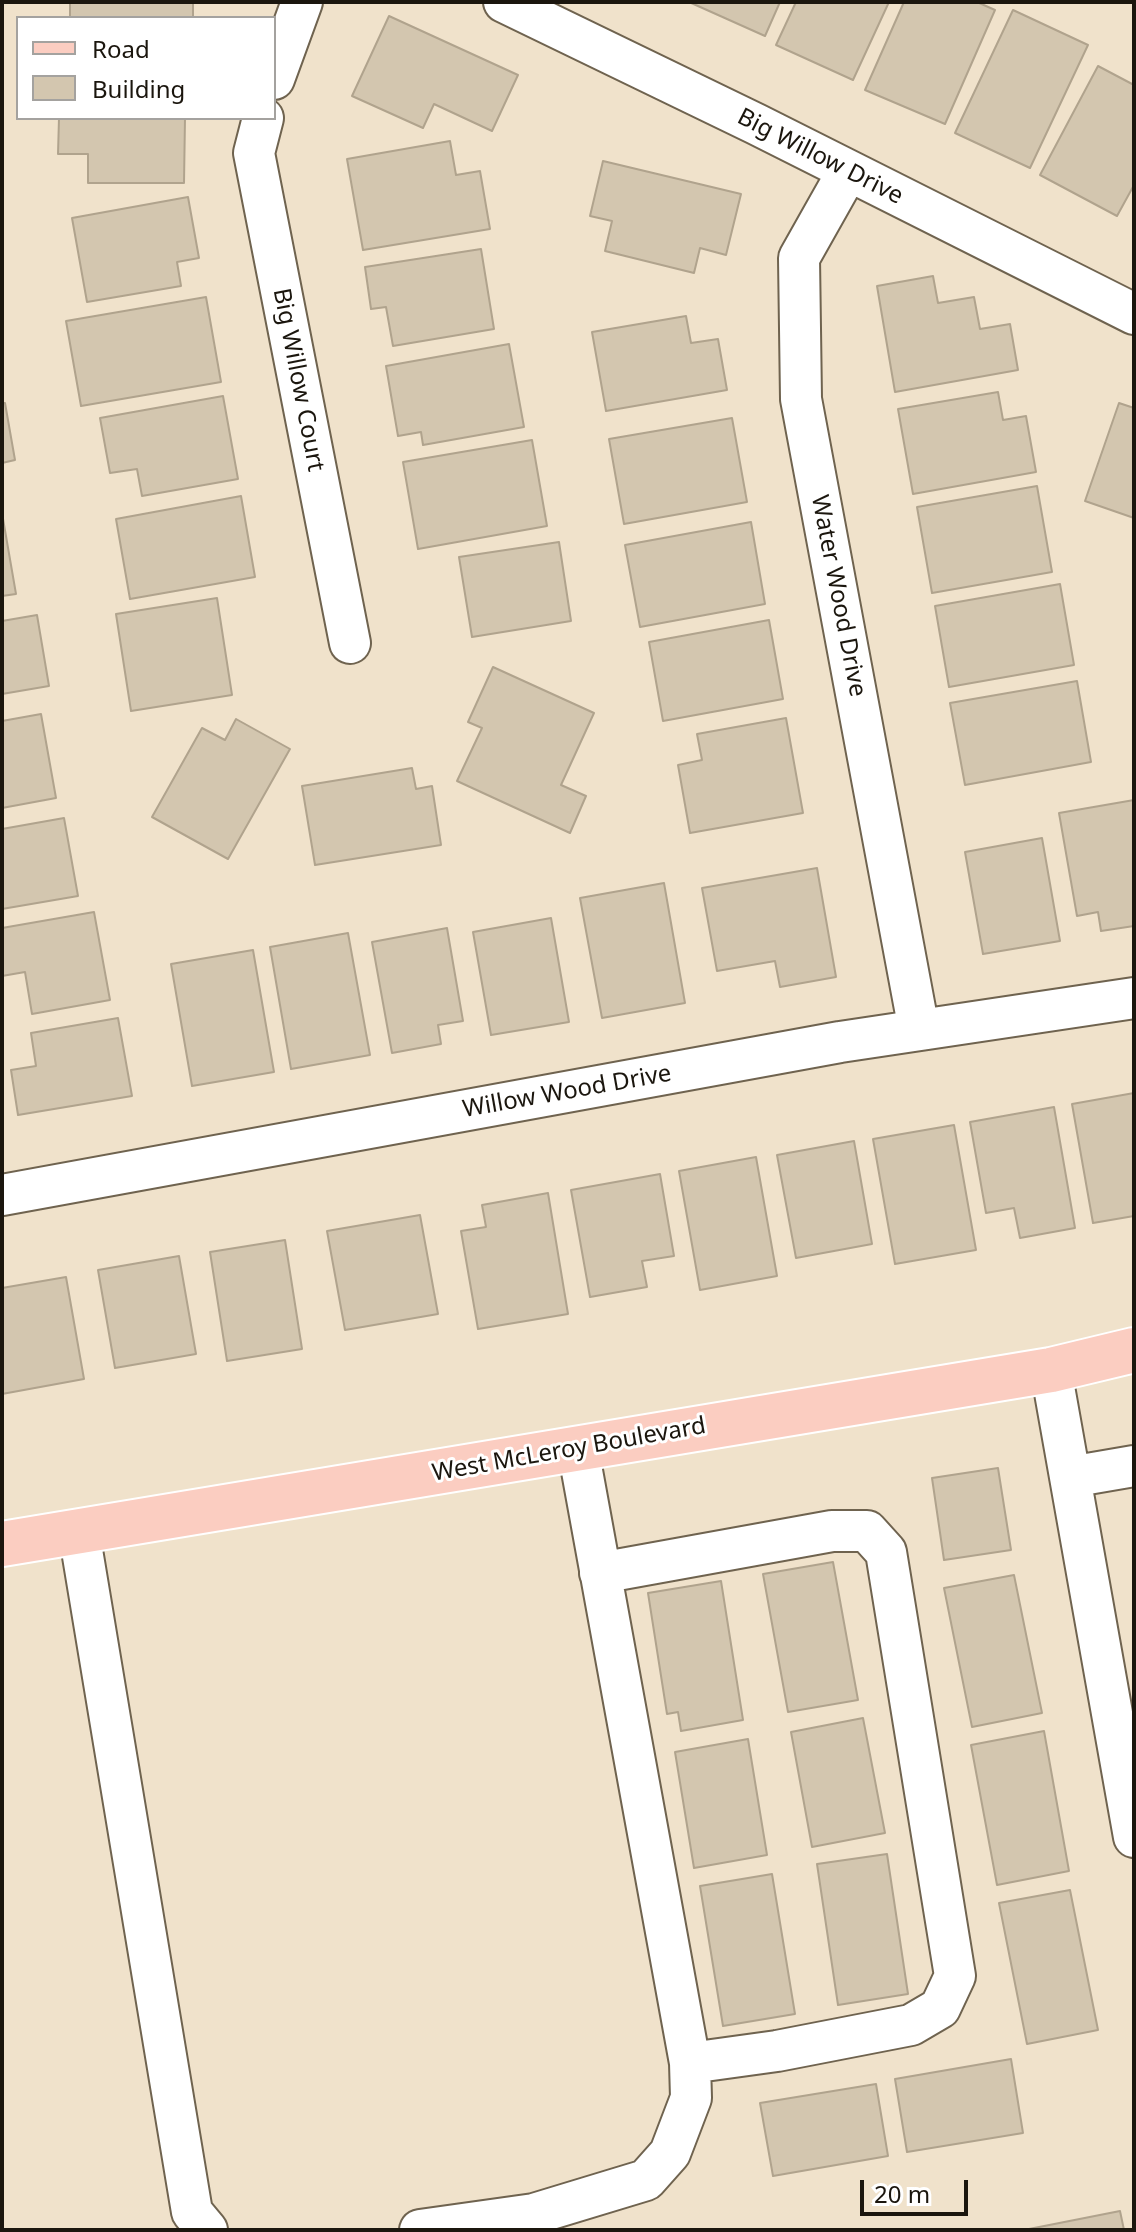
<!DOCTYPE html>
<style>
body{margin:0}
#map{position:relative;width:1136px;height:2232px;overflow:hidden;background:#f0e2cb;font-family:"Noto Sans",sans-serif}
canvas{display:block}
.frame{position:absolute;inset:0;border:4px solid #1b160e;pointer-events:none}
.legend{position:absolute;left:16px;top:16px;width:260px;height:104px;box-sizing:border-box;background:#fff;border:2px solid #a4a29f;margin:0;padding:10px 14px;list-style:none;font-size:24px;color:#1b160e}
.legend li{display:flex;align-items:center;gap:16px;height:40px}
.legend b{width:40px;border:2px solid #a4a29f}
.scale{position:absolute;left:860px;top:2180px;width:108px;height:36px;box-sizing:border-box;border:4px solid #1b160e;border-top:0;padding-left:10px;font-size:24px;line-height:28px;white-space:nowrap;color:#1b160e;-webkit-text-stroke:6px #fff;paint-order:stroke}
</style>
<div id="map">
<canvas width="1136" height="2232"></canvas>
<div class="frame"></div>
<ul class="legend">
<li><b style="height:10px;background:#fbcdc1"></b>Road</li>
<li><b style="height:22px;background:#d3c6af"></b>Building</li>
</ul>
<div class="scale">20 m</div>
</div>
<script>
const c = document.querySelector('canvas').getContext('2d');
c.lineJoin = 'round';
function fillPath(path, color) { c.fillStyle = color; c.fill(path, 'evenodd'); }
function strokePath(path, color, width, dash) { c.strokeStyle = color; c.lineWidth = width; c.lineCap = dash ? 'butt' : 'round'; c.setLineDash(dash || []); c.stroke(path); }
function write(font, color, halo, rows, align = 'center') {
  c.font = font + ' "Noto Sans",sans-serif'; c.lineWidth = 6; c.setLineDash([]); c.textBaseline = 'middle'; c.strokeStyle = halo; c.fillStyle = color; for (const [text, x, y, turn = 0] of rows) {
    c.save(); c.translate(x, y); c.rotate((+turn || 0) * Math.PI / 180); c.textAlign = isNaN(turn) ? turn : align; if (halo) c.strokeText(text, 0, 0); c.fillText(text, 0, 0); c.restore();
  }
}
const building = new Path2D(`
 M70 2H193V18H70Z
 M689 2H780L765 36Z
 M796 2H889L853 80 776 45Z
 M904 2H977L995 10 945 124 865 90Z
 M1013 10 1088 45 1030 168 955 133Z
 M389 16 518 75 492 131 434 104 423 128 352 96Z
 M1098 66 1134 85V185L1117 216 1040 175Z
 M59 118H185L184 183H88V154H58Z
 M450 141 456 175 480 171 490 229 363 250 347 159Z
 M603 161 741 194 726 255 700 248 694 273 605 251 612 221 590 216Z
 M188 197 199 258 177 262 181 286 87 302 72 218Z
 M481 249 494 329 393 346 386 307 371 309 365 267Z
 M933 276 938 303 974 297 980 329 1010 324 1018 370 895 392 877 286Z
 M206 297 221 382 81 406 66 321Z
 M686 316 691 343 718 339 727 390 606 411 592 332Z
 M509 344 524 427 423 445 421 432 398 436 386 366Z
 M998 392 1003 420 1026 416 1036 472 913 494 898 409Z
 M223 396 238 479 142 496 137 469 110 473 100 418Z
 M2 403H5L15 460 2 463Z
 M1119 403 1134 408V518L1085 501Z
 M732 418 747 502 624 524 609 439Z
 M532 440 547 526 418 549 403 462Z
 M1037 486 1052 572 932 593 917 507Z
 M241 496 255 577 130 599 116 519Z
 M2 513 16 594 2 596Z
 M751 522 765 604 640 627 625 545Z
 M559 542 571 621 472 637 459 557Z
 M1060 584 1074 665 949 687 935 606Z
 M217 598 232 695 131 711 116 614Z
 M37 615 49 686 2 694V621Z
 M769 620 783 699 663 721 649 642Z
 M493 667 594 713 561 785 586 796 570 833 457 781 482 728 468 722Z
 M1077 681 1091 762 965 785 950 703Z
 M41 714 56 798 2 808V721Z
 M786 718 803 813 690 833 678 765 702 760 697 734Z
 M236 719 290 749 228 859 152 817 202 728 225 740Z
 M412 768 416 789 432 786 441 845 315 865 302 786Z
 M1134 800V926L1101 931 1098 912 1077 916 1059 813Z
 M64 818 78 896 2 909V829Z
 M1042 838 1060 941 983 954 965 852Z
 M817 868 836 977 780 987 775 961 717 971 702 888Z
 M664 883 685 1003 602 1018 580 898Z
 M94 912 110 1000 32 1014 25 972 2 976V928Z
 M551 918 569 1022 491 1035 473 932Z
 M447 928 463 1021 438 1025 441 1044 392 1053 372 942Z
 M348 933 370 1055 291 1069 270 947Z
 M253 950 274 1072 192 1086 171 964Z
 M118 1018 132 1096 18 1115 11 1070 36 1066 31 1033Z
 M1134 1093V1216L1093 1223 1072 1104Z
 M1054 1107 1075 1228 1020 1238 1014 1208 986 1213 970 1122Z
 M954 1125 976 1250 895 1264 873 1139Z
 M854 1141 872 1244 796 1258 777 1155Z
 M756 1157 777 1276 700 1290 679 1171Z
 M660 1174 674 1256 642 1261 647 1287 590 1297 571 1190Z
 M548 1193 568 1314 478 1329 461 1231 486 1227 482 1205Z
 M420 1215 438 1314 345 1330 327 1231Z
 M285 1240 302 1349 227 1361 210 1252Z
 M179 1256 196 1354 115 1368 98 1270Z
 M66 1277 84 1379 2 1394V1288Z
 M998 1468 1011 1550 944 1560 932 1478Z
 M833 1562 858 1700 788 1712 763 1574Z
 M1014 1575 1042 1713 972 1727 944 1588Z
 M721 1581 743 1720 681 1731 678 1712 667 1714 648 1593Z
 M863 1718 885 1833 812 1847 791 1732Z
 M1044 1731 1069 1871 997 1885 971 1745Z
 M748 1739 767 1855 694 1868 675 1752Z
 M887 1854 908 1994 838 2005 817 1864Z
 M772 1874 795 2014 723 2026 700 1886Z
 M1070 1890 1098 2030 1027 2044 999 1903Z
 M1011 2059 1023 2133 907 2152 895 2079Z
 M876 2084 888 2156 773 2176 760 2103Z
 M1120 2211 1124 2230 1029 2229Z`);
fillPath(building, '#d3c6af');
strokePath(building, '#b0a38d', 2);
const minor = new Path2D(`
 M504 2 756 124 1134 314
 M274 79 302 2
 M263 118 254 153 350 643
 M848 171 799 258 801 399 919 1030
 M2 1195 840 1042 1134 998
 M1051 1370 1134 1837
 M578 1449 690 2063 777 2051 911 2025 940 2008 955 1976 886 1552 867 1531H832L600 1573
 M1070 1477 1134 1466
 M79 1532 192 2212 207 2230
 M420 2230 534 2214 646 2180 670 2153 691 2098 690 2063`);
const major = new Path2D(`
 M2 1544 1051 1370 1134 1350`);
strokePath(minor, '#6f634f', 44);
strokePath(major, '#fff', 48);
strokePath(minor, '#fff', 40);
strokePath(major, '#fbcdc1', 44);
write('24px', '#1b160e', '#fff', [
 ["Big Willow Drive",820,157,27],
 ["Big Willow Court",298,380,79],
 ["Water Wood Drive",838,596,79],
 ["Willow Wood Drive",567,1092,-10],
 ["West McLeroy Boulevard",569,1450,-10]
]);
</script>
